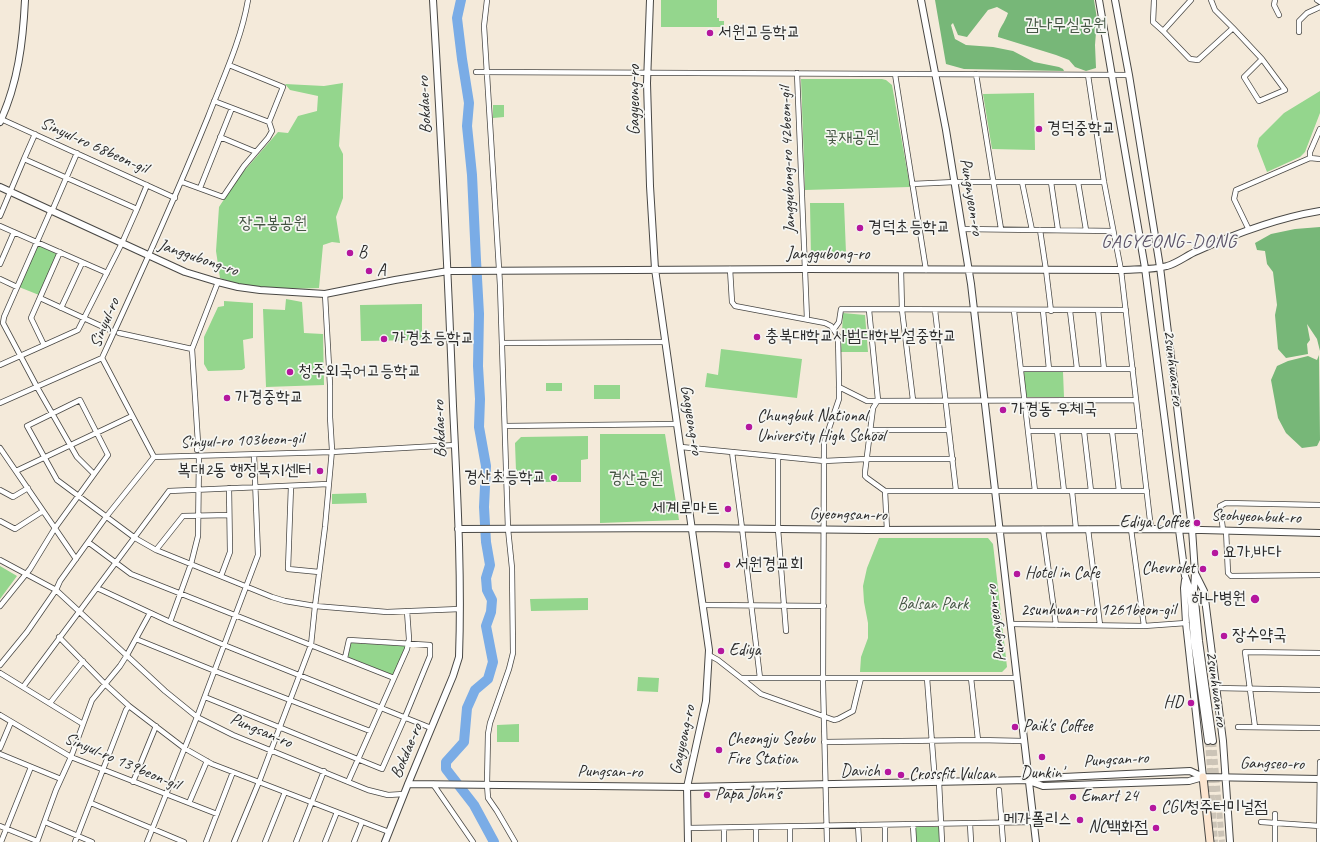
<!DOCTYPE html>
<meta charset="utf-8">
<style>
body{margin:0}
canvas{display:block;background:#f4eada}
</style>
<canvas width="1320" height="842"></canvas>
<script>
const c = document.querySelector('canvas').getContext('2d');
c.lineJoin = 'round';
function fillPath(path, color) { c.fillStyle = color; c.fill(path, 'evenodd'); }
function strokePath(path, color, width, dash) { c.strokeStyle = color; c.lineWidth = width; c.lineCap = dash ? 'butt' : 'round'; c.setLineDash(dash || []); c.stroke(path); }
function write(font, color, halo, rows, align = 'center') {
  c.font = font + ' Caveat,"Poor Story",sans-serif'; c.lineWidth = 3.5; c.setLineDash([]); c.textBaseline = 'middle'; c.strokeStyle = halo; c.fillStyle = color; for (const [text, x, y, turn = 0] of rows) {
    c.save(); c.translate(x, y); c.rotate((+turn || 0) * Math.PI / 180); c.textAlign = isNaN(turn) ? turn : align; if (halo) c.strokeText(text, 0, 0); c.fillText(text, 0, 0); c.restore();
  }
}
fillPath(new Path2D(`
 M661 0H717V18H719V21H724V27H661Z
 M801 79H882L886 80 892 85 910 187 805 190Z
 M343 83 339 146 343 154V198L336 217 340 243 332 242 323 245 319 288C287 289 251 290 220 278L216 251 219 207 238 178 278 132 288 133 298 116 317 111 318 96 290 90 285 84 324 86Z
 M1320 91V113L1305 152 1300 157 1267 172 1257 146 1259 138 1284 113Z
 M1034 93 1035 150 992 149 983 94Z
 M493 105H504V117L493 118Z
 M810 203H844L846 253H844V258L811 259Z
 M38 245 57 254 39 295 19 287Z
 M286 299 302 302 304 333 323 334 324 385 266 387 263 309 285 310Z
 M224 301 253 303V338L243 340 245 368 242 370 208 371 204 364V337L218 307 224 306Z
 M422 304V340L361 341 360 305Z
 M843 313 865 315 868 352H841Z
 M721 349 802 359 797 398 705 387 707 373 718 375Z
 M1024 372H1063L1064 397H1026Z
 M546 383H562V391H546Z
 M594 385H620V399H594Z
 M600 434H665L679 520 600 523Z
 M588 436V459L581 460V482H522V471H516L515 443 521 437Z
 M366 493 367 503 332 504V494Z
 M879 538H988L993 544 1007 667 1002 672H860L861 657 868 638V623L864 602 863 586 867 568Z
 M0 566 17 576 0 599Z
 M588 598V610L531 611 530 599Z
 M351 643 406 646 393 675 348 657Z
 M638 677 659 678 658 692 637 691Z
 M519 724V742H497V725Z
 M916 827H939V842H916Z`), '#94d68d');
fillPath(new Path2D(`
 M935 0H1094L1097 19 1095 45 1096 68 1086 71 1075 67 1069 60 1056 55 998 37C998 29 1005 23 1008 13L997 7 988 10 967 37 958 35 953 23 951 25 955 39 966 45 993 47 1013 51 1034 62 1059 67 1063 69 1064 71 964 69 946 64Z
 M1320 227V351L1317 339 1307 324 1310 340 1307 344 1308 354 1286 358 1278 349 1275 315 1277 305 1273 272 1267 264 1265 251 1257 250 1255 243 1271 234 1295 229Z
 M1319 355 1320 440 1317 446 1302 448 1286 433 1278 418 1271 380 1277 366 1288 361 1308 356 1317 360Z`), '#77b778');
strokePath(new Path2D(`
 M461 0 457 18 462 59 469 103 467 126 472 175 476 260 479 314 478 366 480 399 479 427 486 466 484 507 486 542 490 565 486 578 487 590 492 600 491 612 486 626 493 662 488 679 475 690 467 708 464 742 446 762V769L474 805 494 842`), '#7aace6', 10);
strokePath(new Path2D(`
 M1208 741 1215 842
 M1213 741 1222 842`), '#ccc4b7', 6, [6, 3]);
const minor = new Path2D(`
 M487 0 484 26 500 285 508 529 512 568 513 653 509 669 490 723 488 734 487 784 488 798 497 811 515 842
 M1154 0 1153 22 1163 31 1190 59 1198 60 1233 28 1215 10 1211 0
 M1275 0 1274 5 1279 15
 M1317 0 1320 2
 M1233 28 1262 59 1285 90 1259 101 1244 77 1262 59
 M1163 31 1191 0
 M1299 32V21L1307 13 1320 7
 M229 65 283 87 269 122
 M476 72 1129 75
 M797 73 807 319
 M895 74 926 270
 M976 74 1001 229
 M1088 75 1104 182 1121 270 1151 529
 M1 119 175 198
 M220 137 256 152
 M1310 158V152L1320 129
 M24 159 35 134
 M182 182 223 197 244 166 268 138 272 131 269 122 214 101
 M1022 182 1032 230
 M1051 182 1058 230
 M1078 182 1086 230
 M912 184 955 182H1104
 M200 188 232 108
 M51 210 4 317 3 323 37 387 77 457 94 474
 M52 211 77 153
 M0 216 24 159 137 209 147 185
 M0 226 107 273
 M963 229 1113 231
 M1040 230 1046 270 1051 311
 M1249 230 1234 199 1236 190 1310 158 1320 159
 M0 264 14 232
 M730 269 732 302 735 306 825 323 831 326 838 336 839 383V399L824 443 823 683 827 842
 M901 270 902 310 913 400
 M0 279 17 287
 M40 298 114 332
 M61 308 82 263
 M869 310 878 400 873 408 865 472V476L867 478 885 491 887 530
 M935 310 956 491
 M1098 310 1104 369
 M1014 311 1035 491
 M1043 311 1049 369
 M1070 311 1077 369
 M834 329 839 322 841 309 1126 310
 M119 333 192 349
 M502 343 665 342
 M44 345 31 318 60 252
 M0 365 78 330 122 243 137 209
 M1021 369H1133
 M839 387 867 401 1136 400
 M0 403 102 358
 M505 426 677 424
 M870 430H949
 M1028 431H1140
 M1057 431 1064 491
 M1084 431 1091 491
 M1112 431 1119 491
 M681 447 824 461 866 459H953
 M0 448 76 559
 M197 450 198 443 192 349 218 282
 M732 452 742 528 760 678
 M154 457 102 358C139 278 175 198 208 117 223 78 241 41 248 0
 M154 457 332 452 455 445
 M778 457V529L786 631
 M16 471 132 416
 M291 486 288 569 319 572
 M0 490 13 497 28 488
 M885 491H1147
 M1072 491 1076 529
 M0 521 15 529 43 511
 M1043 529 1056 625
 M1088 529 1100 625
 M1131 529 1144 626
 M1223 530 1220 506 1226 503 1320 505
 M1226 530 1228 573 1231 576 1320 575
 M88 542 131 574 394 678
 M156 550 183 516 229 515
 M0 560 56 590 165 691 197 717 233 735 368 790 388 795 404 794
 M221 576 230 552 229 488
 M97 588 170 622 224 645 431 728
 M702 605 824 606
 M0 606 30 569 55 528 108 455 80 400 27 426 57 480 135 538 156 550 272 597 285 601 315 606 387 612 460 609
 M170 622 191 564 198 536 199 456
 M1011 624 1144 626 1186 623
 M59 637 105 684 129 706 184 748 212 764 389 832
 M136 639 215 671 370 731
 M709 655 718 660 741 678H1017
 M0 665 27 632 56 590 60 581 106 517 154 457
 M0 673 83 724
 M741 678 761 694 834 720 838 719 853 711 861 678
 M927 678 935 782
 M971 678 978 740
 M23 687 169 491 328 484
 M1216 688 1320 690
 M205 697 382 769 405 717 430 656V645L349 640 345 658
 M50 703 83 661
 M0 715 71 757 217 814
 M1238 727 1320 728
 M1255 727 1245 652 1320 653
 M824 742 978 740 1024 741
 M0 748 11 722
 M0 754 61 779
 M133 782 156 726
 M348 782 407 649 409 639 407 611
 M939 782 942 842
 M433 784 473 842
 M999 790 1003 842
 M91 803 184 842
 M189 803 207 761
 M45 822 92 842
 M1261 822 1320 826
 M970 824 971 842
 M858 825 859 842
 M885 825V842
 M913 825 914 842
 M0 826 37 841
 M756 827V842
 M790 827V842
 M688 828 1034 822
 M724 828V842
 M1 842 31 767
 M37 842 56 790 71 757 92 700 120 666 127 655 150 613
 M75 842 126 710 129 706
 M147 842 197 717 258 555 254 454
 M206 842 233 772
 M234 842 259 782 311 645 315 606 325 527 332 450 330 417V385L325 294
 M265 842 285 792
 M296 842 324 771
 M325 842 337 812
 M354 842 362 822
 M1275 842V814
 M1319 842 1320 762`);
const tertiary = new Path2D(`
 M650 0 647 83 650 186 655 269 709 650 706 701 687 787 688 842
 M921 0 946 130 971 284 1036 842
 M1099 0 1145 268 1185 576 1190 590 1194 641 1208 741
 M1115 0 1129 75 1160 267 1192 529 1195 573 1194 590 1199 641 1213 741
 M0 122C18 83 23 42 25 0
 M0 187 185 272 218 282 238 287 260 290 325 294 395 280 448 271H458L805 269 1121 270C1135 269 1154 270 1167 266 1178 263 1187 255 1197 251 1237 233 1277 218 1320 211
 M458 529 693 528 868 530 1162 529 1320 533
 M1196 575 1204 591 1223 741 1230 842
 M1185 580 1184 588 1186 623 1203 777
 M1029 781 1043 786 1189 781 1203 777 1320 779
 M408 784 687 787 1029 780 1042 778 1190 771 1203 777
 M385 842 408 784 453 676 459 657C462 574 457 490 453 406 448 271 441 135 433 0`);
const secondary = new Path2D(`
 M1203 777 1210 842`);
strokePath(minor, '#494845', 6);
strokePath(tertiary, '#494845', 8);
strokePath(secondary, '#494845', 9);
strokePath(minor, '#fff', 4.5);
strokePath(tertiary, '#fff', 6);
strokePath(secondary, '#fce5cf', 7);
for (const [x, y, r, color] of [
 [710,33,4,"#b5179e"],
 [1039,129,4,"#b5179e"],
 [860,228,4,"#b5179e"],
 [350,253,4,"#b5179e"],
 [369,271,4,"#b5179e"],
 [757,337,4,"#b5179e"],
 [384,339,4,"#b5179e"],
 [290,372,4,"#b5179e"],
 [227,398,4,"#b5179e"],
 [1003,410,4,"#b5179e"],
 [749,427,4,"#b5179e"],
 [320,471,4,"#b5179e"],
 [554,478,4,"#b5179e"],
 [728,509,4,"#b5179e"],
 [1197,523,4,"#b5179e"],
 [1215,553,4,"#b5179e"],
 [727,565,4,"#b5179e"],
 [1203,569,4,"#b5179e"],
 [1017,574,4,"#b5179e"],
 [1255,599,5,"#b5179e"],
 [1224,636,4,"#b5179e"],
 [721,651,4,"#b5179e"],
 [1191,703,4,"#b5179e"],
 [1015,727,4,"#b5179e"],
 [719,750,4,"#b5179e"],
 [1042,757,4,"#b5179e"],
 [888,772,4,"#b5179e"],
 [901,775,4,"#b5179e"],
 [707,795,4,"#b5179e"],
 [1073,797,4,"#b5179e"],
 [1153,808,4,"#b5179e"],
 [1080,820,4,"#b5179e"],
 [1156,828,4,"#b5179e"]
]) { const dot = new Path2D(); dot.arc(x, y, r, 0, 2 * Math.PI); c.fillStyle = color; c.fill(dot); strokePath(dot, '#f6f6f2', 1.5); }
write('17px', '#455644', '#f6f6f2', [
 ["감나무실공원",1066,26],
 ["꽃재공원",852,138],
 ["장구봉공원",273,224],
 ["경산공원",636,479],
 ["Balsan Park",933,605]
]);
write('17px', '#2b2b2b', '#f6f6f2', [
 ["서원고등학교",718,33],
 ["경덕중학교",1047,129],
 ["경덕초등학교",868,228],
 ["B",358,253],
 ["A",377,271],
 ["충북대학교사범대학부설중학교",765,337],
 ["가경초등학교",392,339],
 ["청주외국어고등학교",298,372],
 ["가경중학교",235,398],
 ["가경동 우체국",1011,410],
 ["Chungbuk National",757,417],
 ["University High School",757,437],
 ["복대2동 행정복지센터",312,471,"right"],
 ["경산초등학교",546,478,"right"],
 ["세계로마트",720,509,"right"],
 ["Ediya Coffee",1189,523,"right"],
 ["요가,바다",1223,553],
 ["서원경교회",735,565],
 ["Chevrolet",1195,569,"right"],
 ["Hotel in Cafe",1025,574],
 ["하나병원",1246,599,"right"],
 ["장수약국",1232,636],
 ["Ediya",729,651],
 ["HD",1183,703,"right"],
 ["Paik's Coffee",1023,727],
 ["Cheongju Seobu",727,740],
 ["Fire Station",727,760],
 ["Davich",880,772,"right"],
 ["Dunkin'",1042,774,"center"],
 ["Crossfit Vulcan",909,775],
 ["Papa John's",715,795],
 ["Emart 24",1081,797],
 ["CGV청주터미널점",1161,808],
 ["메가폴리스",1072,820,"right"],
 ["NC백화점",1148,828,"right"]
], 'left');
write('17px', '#2b2b2b', '#f6f6f2', [
 ["Gagyeong-ro",635,100,-90],
 ["Bokdae-ro",425,105,-93],
 ["Sinyul-ro 68beon-gil",94,146,24],
 ["Janggubong-ro 42beon-gil",788,160,-92],
 ["Pungnyeon-ro",971,197,81],
 ["Janggubong-ro",828,255],
 ["Janggubong-ro",198,258,19],
 ["Sinyul-ro",105,323,-67],
 ["2sunhwan-ro",1173,368,83],
 ["Gagyeong-ro",691,420,81],
 ["Bokdae-ro",440,429,-92],
 ["Sinyul-ro 103beon-gil",242,441,-2],
 ["Gyeongsan-ro",848,515,1],
 ["Seohyeonbuk-ro",1256,517,2],
 ["2sunhwan-ro 1261beon-gil",1098,611],
 ["Pungnyeon-ro",996,623,-97],
 ["2sunhwan-ro",1216,689,82],
 ["Pungsan-ro",261,731,23],
 ["Gagyeong-ro",683,740,-78],
 ["Bokdae-ro",407,751,-67],
 ["Pungsan-ro",1116,760,-3],
 ["Sinyul-ro 139beon-gil",122,762,23],
 ["Gangseo-ro",1272,764,1],
 ["Pungsan-ro",610,772,1]
]);
c.letterSpacing = '1px';
write('19px', '#5c5468', '#f6f6f2', [
 ["GAGYEONG-DONG",1169,242]
]);
c.letterSpacing = '0px';
</script>
